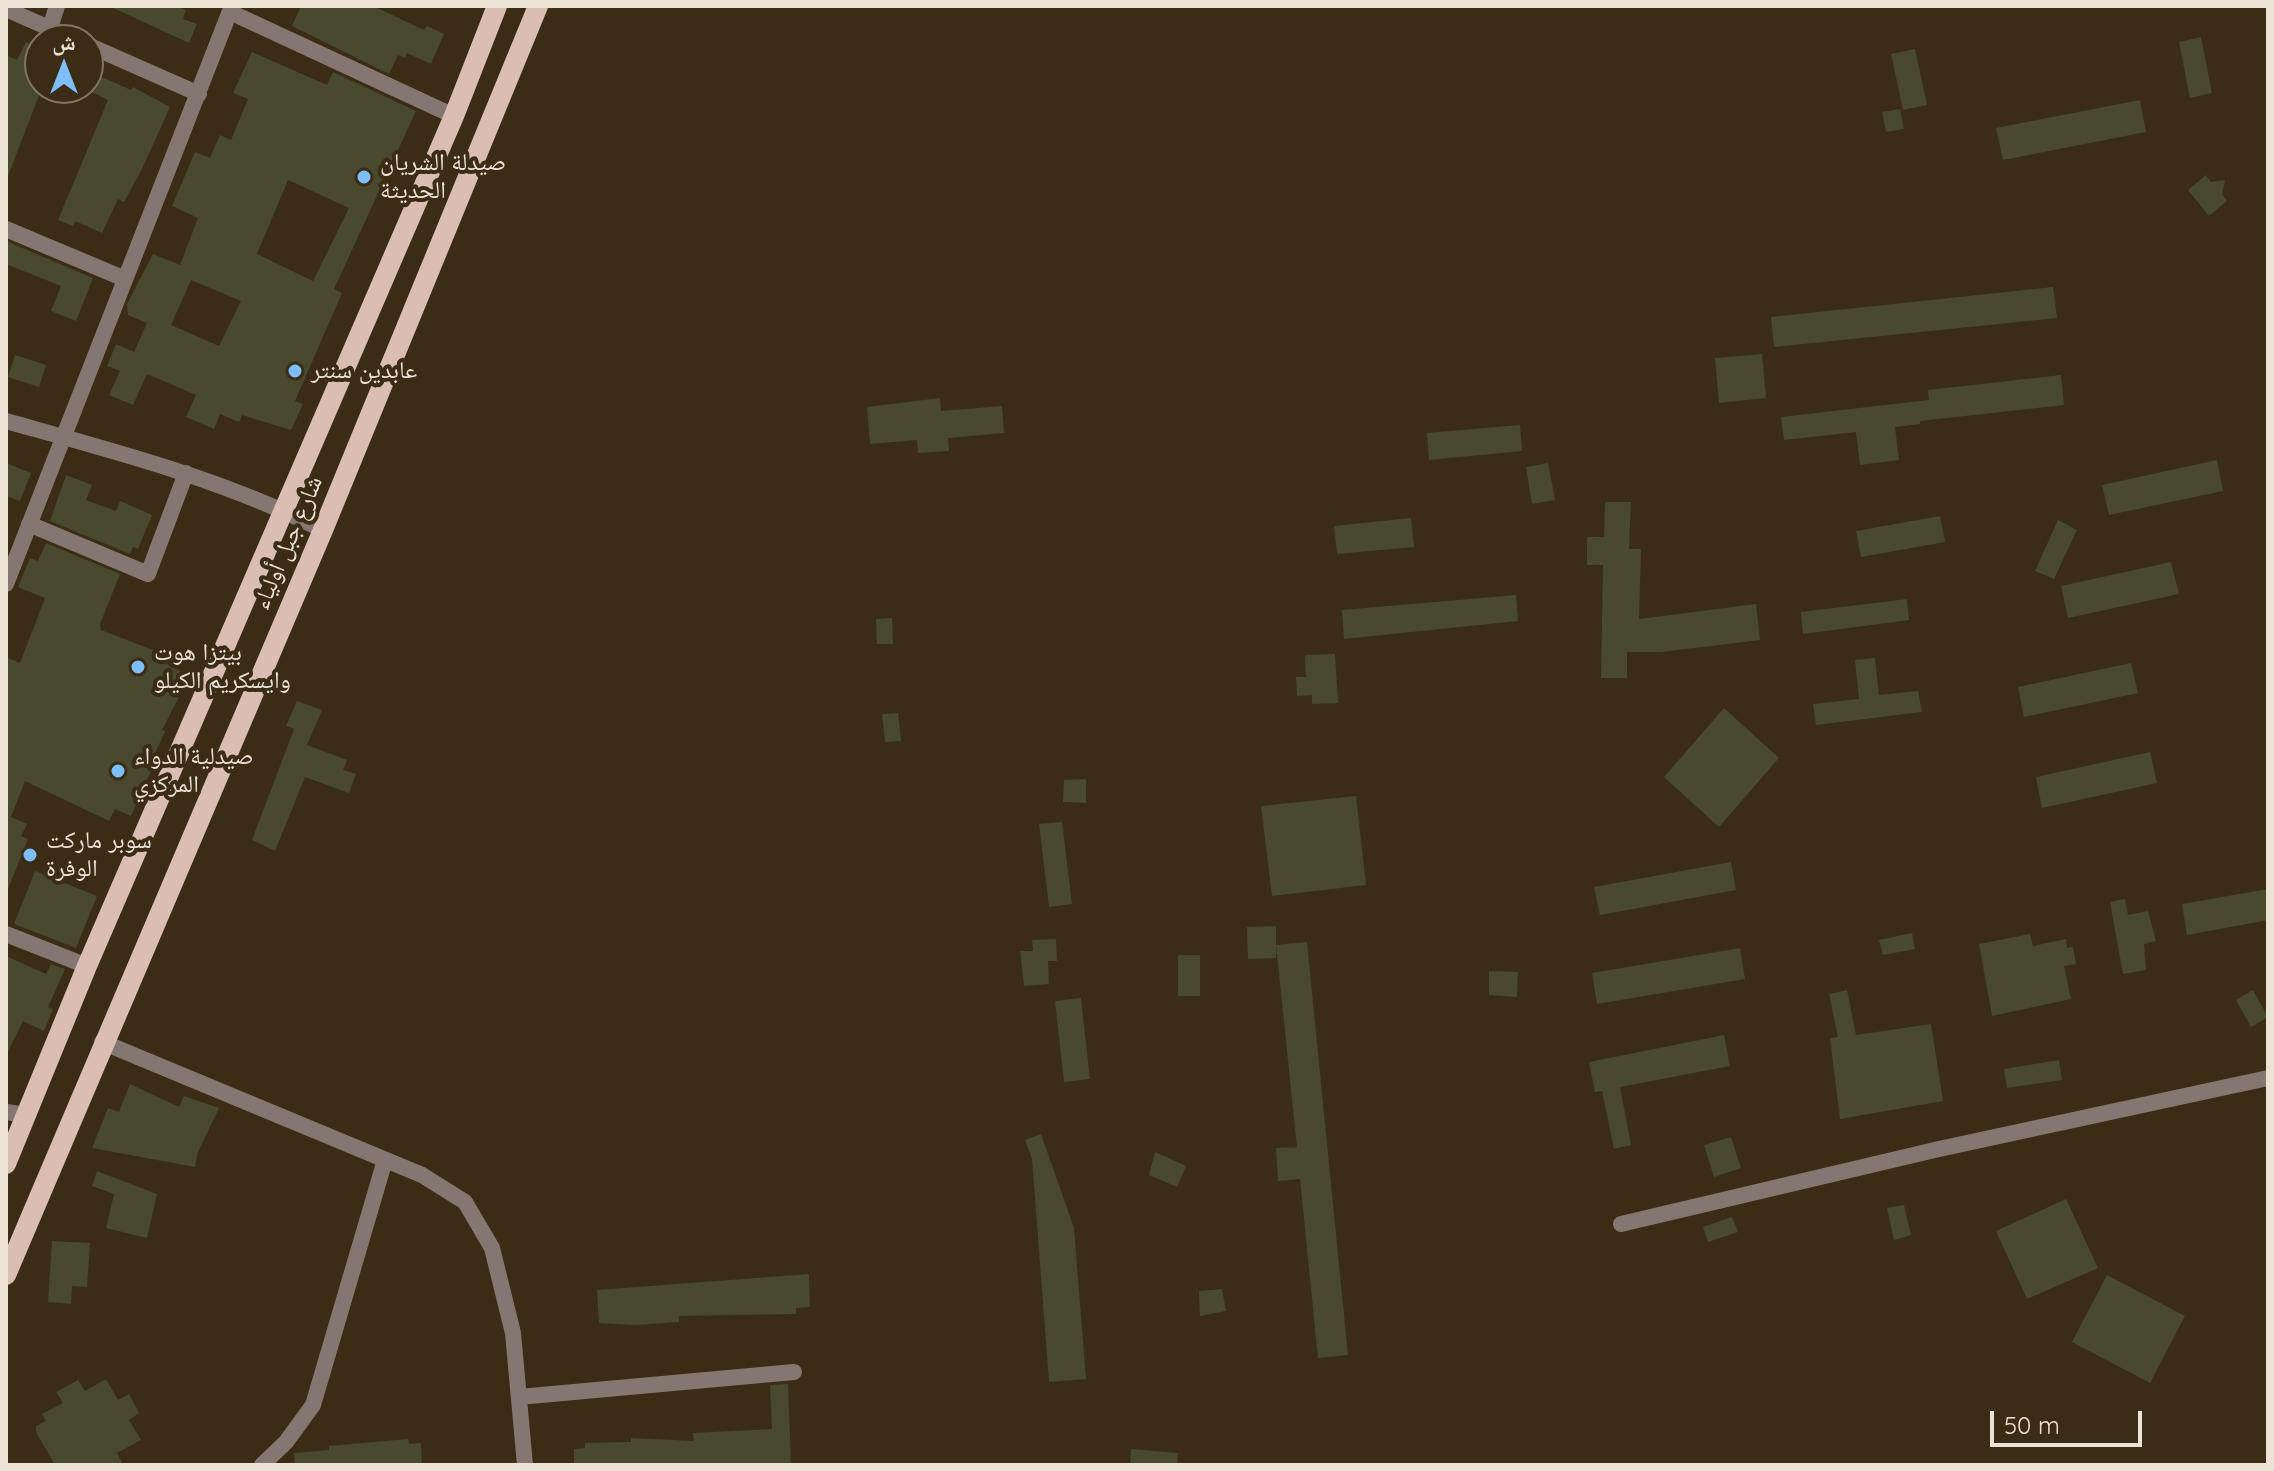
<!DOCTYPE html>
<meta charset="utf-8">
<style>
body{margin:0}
#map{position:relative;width:2274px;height:1471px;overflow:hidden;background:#3b2c16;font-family:Quicksand,"Noto Naskh Arabic",sans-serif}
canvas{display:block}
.frame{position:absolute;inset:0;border:8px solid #ece2d5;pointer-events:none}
.north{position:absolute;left:24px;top:24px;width:80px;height:80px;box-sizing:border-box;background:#3b2c16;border:2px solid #827562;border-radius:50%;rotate:0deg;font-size:22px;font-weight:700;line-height:32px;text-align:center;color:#ece2d5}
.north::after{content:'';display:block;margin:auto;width:28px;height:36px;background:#7bbef8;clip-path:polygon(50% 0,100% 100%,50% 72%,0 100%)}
.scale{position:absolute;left:1990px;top:1411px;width:152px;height:36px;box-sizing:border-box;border:4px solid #ece2d5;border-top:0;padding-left:10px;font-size:24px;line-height:28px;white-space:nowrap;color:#ece2d5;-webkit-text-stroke:6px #3b2c16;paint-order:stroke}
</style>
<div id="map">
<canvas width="2274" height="1471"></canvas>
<div class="frame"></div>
<div class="north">ش</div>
<div class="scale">50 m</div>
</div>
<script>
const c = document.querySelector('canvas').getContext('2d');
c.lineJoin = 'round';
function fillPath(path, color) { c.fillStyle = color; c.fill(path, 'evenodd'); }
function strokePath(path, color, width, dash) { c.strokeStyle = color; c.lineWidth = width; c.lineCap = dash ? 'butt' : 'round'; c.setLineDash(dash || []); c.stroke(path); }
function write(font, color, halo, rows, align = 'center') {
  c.font = font + ' Quicksand,"Noto Naskh Arabic",sans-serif'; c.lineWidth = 8; c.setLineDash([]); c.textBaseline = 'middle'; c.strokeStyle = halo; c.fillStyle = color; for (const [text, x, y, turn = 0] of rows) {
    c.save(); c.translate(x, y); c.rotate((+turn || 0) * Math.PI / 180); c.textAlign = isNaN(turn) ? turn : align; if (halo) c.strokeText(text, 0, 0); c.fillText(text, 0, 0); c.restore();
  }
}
fillPath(new Path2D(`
 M109 6H176L186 10 183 19 197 24 189 43Z
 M301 6H373L424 30 427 26 444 34 431 64 407 53 405 58 398 55 389 74 292 26Z
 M2201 37 2212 93 2190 98 2179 42Z
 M26 42 40 48V93L6 181V55L17 60Z
 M1915 49 1927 105 1903 110 1891 54Z
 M252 52 327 85 333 72 416 111 334 289 342 293 295 401 303 404 291 430 242 415 239 422 220 414 214 429 186 417 196 395 147 374 133 405 109 395 120 371 107 366 116 344 134 352 147 323 128 315 127 304 153 254 180 265 198 218 172 206 195 152 210 158 220 135 231 140 248 99 233 93ZM288 180 349 208 313 281 257 254ZM191 280 241 301 219 346 171 325Z
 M88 71 131 90 133 87 170 107 142 169 124 202 118 199 102 233 75 221 73 226 58 220 108 100 88 90Z
 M2140 100 2146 132 2003 160 1996 128Z
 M1900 109 1904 129 1886 132 1882 112Z
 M2206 175 2211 182 2225 180 2222 194 2227 201 2209 216 2188 190Z
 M6 241 93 278 76 321 51 311 61 286 6 264Z
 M2053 287 2057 318 1774 347 1771 317Z
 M1762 354 1766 398 1719 403 1715 358Z
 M15 355 46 365 39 387 8 377Z
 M2061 375 2064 405 1920 421V424L1895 427 1899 460 1860 465 1856 432 1784 440 1781 417 1929 400 1928 390Z
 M940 398 941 411 1002 406 1004 433 948 438 949 451 918 453 917 440 870 444 867 407Z
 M1520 425 1522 451 1429 460 1427 433Z
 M2217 460 2223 491 2109 515 2102 485Z
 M6 463 31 473 20 501 6 496Z
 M1548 463 1555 500 1532 504 1526 467Z
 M66 475 92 485 86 500 116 511 120 501 152 515 138 549 133 547 130 554 50 521Z
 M1605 502H1631L1629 549H1641L1639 619 1756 604 1760 640 1661 652H1627V678H1601L1603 565H1587V537H1604Z
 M1940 516 1945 542 1861 557 1856 531Z
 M1411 518 1414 547 1337 554 1334 526Z
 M2058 520 2077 530 2054 579 2035 571Z
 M46 543 120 574 100 624 101 630 171 657 168 665 190 676 162 730 165 731 148 770 151 771 131 816 115 809 109 821 25 781 11 817 27 824 21 836 28 839 7 892 6 657 20 663 45 598 18 587 30 558 38 561Z
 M2171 562 2179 594 2068 618 2061 586Z
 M1516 595 1518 621 1344 639 1342 610Z
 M1907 599 1909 620 1803 634 1801 612Z
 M892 618 893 644H877L876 619Z
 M1335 654 1338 703 1312 704V695L1297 696 1296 677H1306L1305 655Z
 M1875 658 1879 695 1918 691 1922 712 1816 725 1813 704 1859 699 1855 660Z
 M2131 663 2138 693 2024 717 2018 687Z
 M297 701 322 710 307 745 347 760 343 770 356 774 349 793 305 777 275 851 252 840 294 729 286 726Z
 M1724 708 1779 758 1719 827 1664 777Z
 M898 713 901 741 885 742 882 714Z
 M2150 752 2157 783 2042 808 2036 777Z
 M1086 779V803L1063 802 1064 780Z
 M1356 796 1366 885 1272 896 1261 806Z
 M1062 822 1072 904 1049 907 1039 824Z
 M1731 862 1736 890 1600 915 1594 887Z
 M35 871 97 896 76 948 14 924Z
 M2268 889V920L2187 935 2182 904Z
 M2125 899 2128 915 2148 911 2156 941 2144 944 2146 970 2123 974 2110 902Z
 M1276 926V958L1248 959 1247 927Z
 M1912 933 1915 949 1883 955 1879 940Z
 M2030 934 2033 946 2066 939 2067 948 2073 947 2076 964 2064 966 2071 999 1992 1016 1979 944Z
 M1056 939 1057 961H1048L1049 984 1024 986 1020 951H1033L1032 940Z
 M1307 942 1348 1355 1318 1358 1300 1179 1278 1181 1276 1148 1297 1147 1276 945Z
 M1740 948 1745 979 1597 1004 1592 973Z
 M1178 955H1200V996H1178Z
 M6 956 46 974 51 964 65 969 48 1007 53 1009 44 1031 23 1021 6 1056Z
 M1489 971 1518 972 1517 997 1489 995Z
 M1847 990 1856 1035 1931 1024 1943 1101 1840 1119 1830 1038 1838 1037 1829 994Z
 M2253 990 2268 1017 2251 1027 2236 1000Z
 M1081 998 1090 1079 1064 1082 1055 1001Z
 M1724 1035 1730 1066 1620 1087 1631 1145 1614 1149 1602 1091 1595 1092 1589 1062Z
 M2059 1060 2062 1080 2007 1088 2004 1069Z
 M130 1084 179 1107 184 1096 219 1108 198 1152 195 1167 92 1148 108 1108 119 1112Z
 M1041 1134 1074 1228 1086 1379 1049 1382 1032 1159 1025 1140Z
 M1731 1137 1741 1168 1714 1177 1704 1145Z
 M1155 1152 1186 1166 1177 1187 1149 1175Z
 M97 1171 157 1194 147 1238 106 1228 114 1194 92 1186Z
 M2066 1199 2098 1268 2027 1299 1996 1231Z
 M1904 1205 1911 1235 1894 1240 1887 1208Z
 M1732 1217 1738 1232 1708 1242 1703 1227Z
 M52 1241 90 1243 87 1287 72 1286 71 1304 48 1302Z
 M809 1274 810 1307 796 1308V1314L679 1316V1322L635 1325 599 1323 597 1290Z
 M2107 1275 2185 1316 2150 1383 2072 1342Z
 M1222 1289 1226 1311 1200 1316 1199 1291Z
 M106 1379 118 1400 129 1394 139 1413 129 1420 141 1440 117 1453 123 1465H55L36 1432V1426L46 1421 42 1414 63 1403 56 1392 78 1380 85 1391Z
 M788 1384 791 1465H574V1449L585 1448V1443L631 1442V1438L694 1441 693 1433 772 1429 770 1385Z
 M408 1439 409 1444 421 1443 422 1465H295L294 1453 329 1450V1446Z
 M1131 1449 1178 1453 1177 1465H1130Z`), '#48492e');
strokePath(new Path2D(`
 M6 9 76 40
 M230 12 454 116
 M50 28 57 6
 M88 45 199 94
 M6 229 125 279
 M6 421C113 451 223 479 323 530
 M29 524 148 574 186 473
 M6 584 232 6
 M6 934 87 966
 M102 1042 422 1175 465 1202 492 1248 513 1333 525 1465
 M6 1112 27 1115
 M1621 1224 1939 1149 2268 1078
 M519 1397 794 1372
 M262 1465 286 1442 313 1405 385 1160`), '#847671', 16);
strokePath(new Path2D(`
 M6 1164 87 966 454 116 497 6
 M6 1275 323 530 538 6`), '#dabeb3', 20);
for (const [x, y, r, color] of [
 [364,177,8,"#7bbef8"],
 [295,371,8,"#7bbef8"],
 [138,667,8,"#7bbef8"],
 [118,771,8,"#7bbef8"],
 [30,855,8,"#7bbef8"]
]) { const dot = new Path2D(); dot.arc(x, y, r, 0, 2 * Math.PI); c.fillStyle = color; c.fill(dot); strokePath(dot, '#3b2c16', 3); }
write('24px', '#ece2d5', '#3b2c16', [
 ["صيدلة الشريان",380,163],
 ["الحديثة",380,191],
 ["عابدين سنتر",311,371],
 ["بيتزا هوت",154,653],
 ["وايسكريم الكيلو",154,681],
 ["صيدلية الدواء",134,757],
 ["المركزي",134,785],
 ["سوبر ماركت",46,841],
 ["الوفرة",46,869]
], 'left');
write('24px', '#ece2d5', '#3b2c16', [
 ["شارع جبل أولياء",288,543,-67]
]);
</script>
